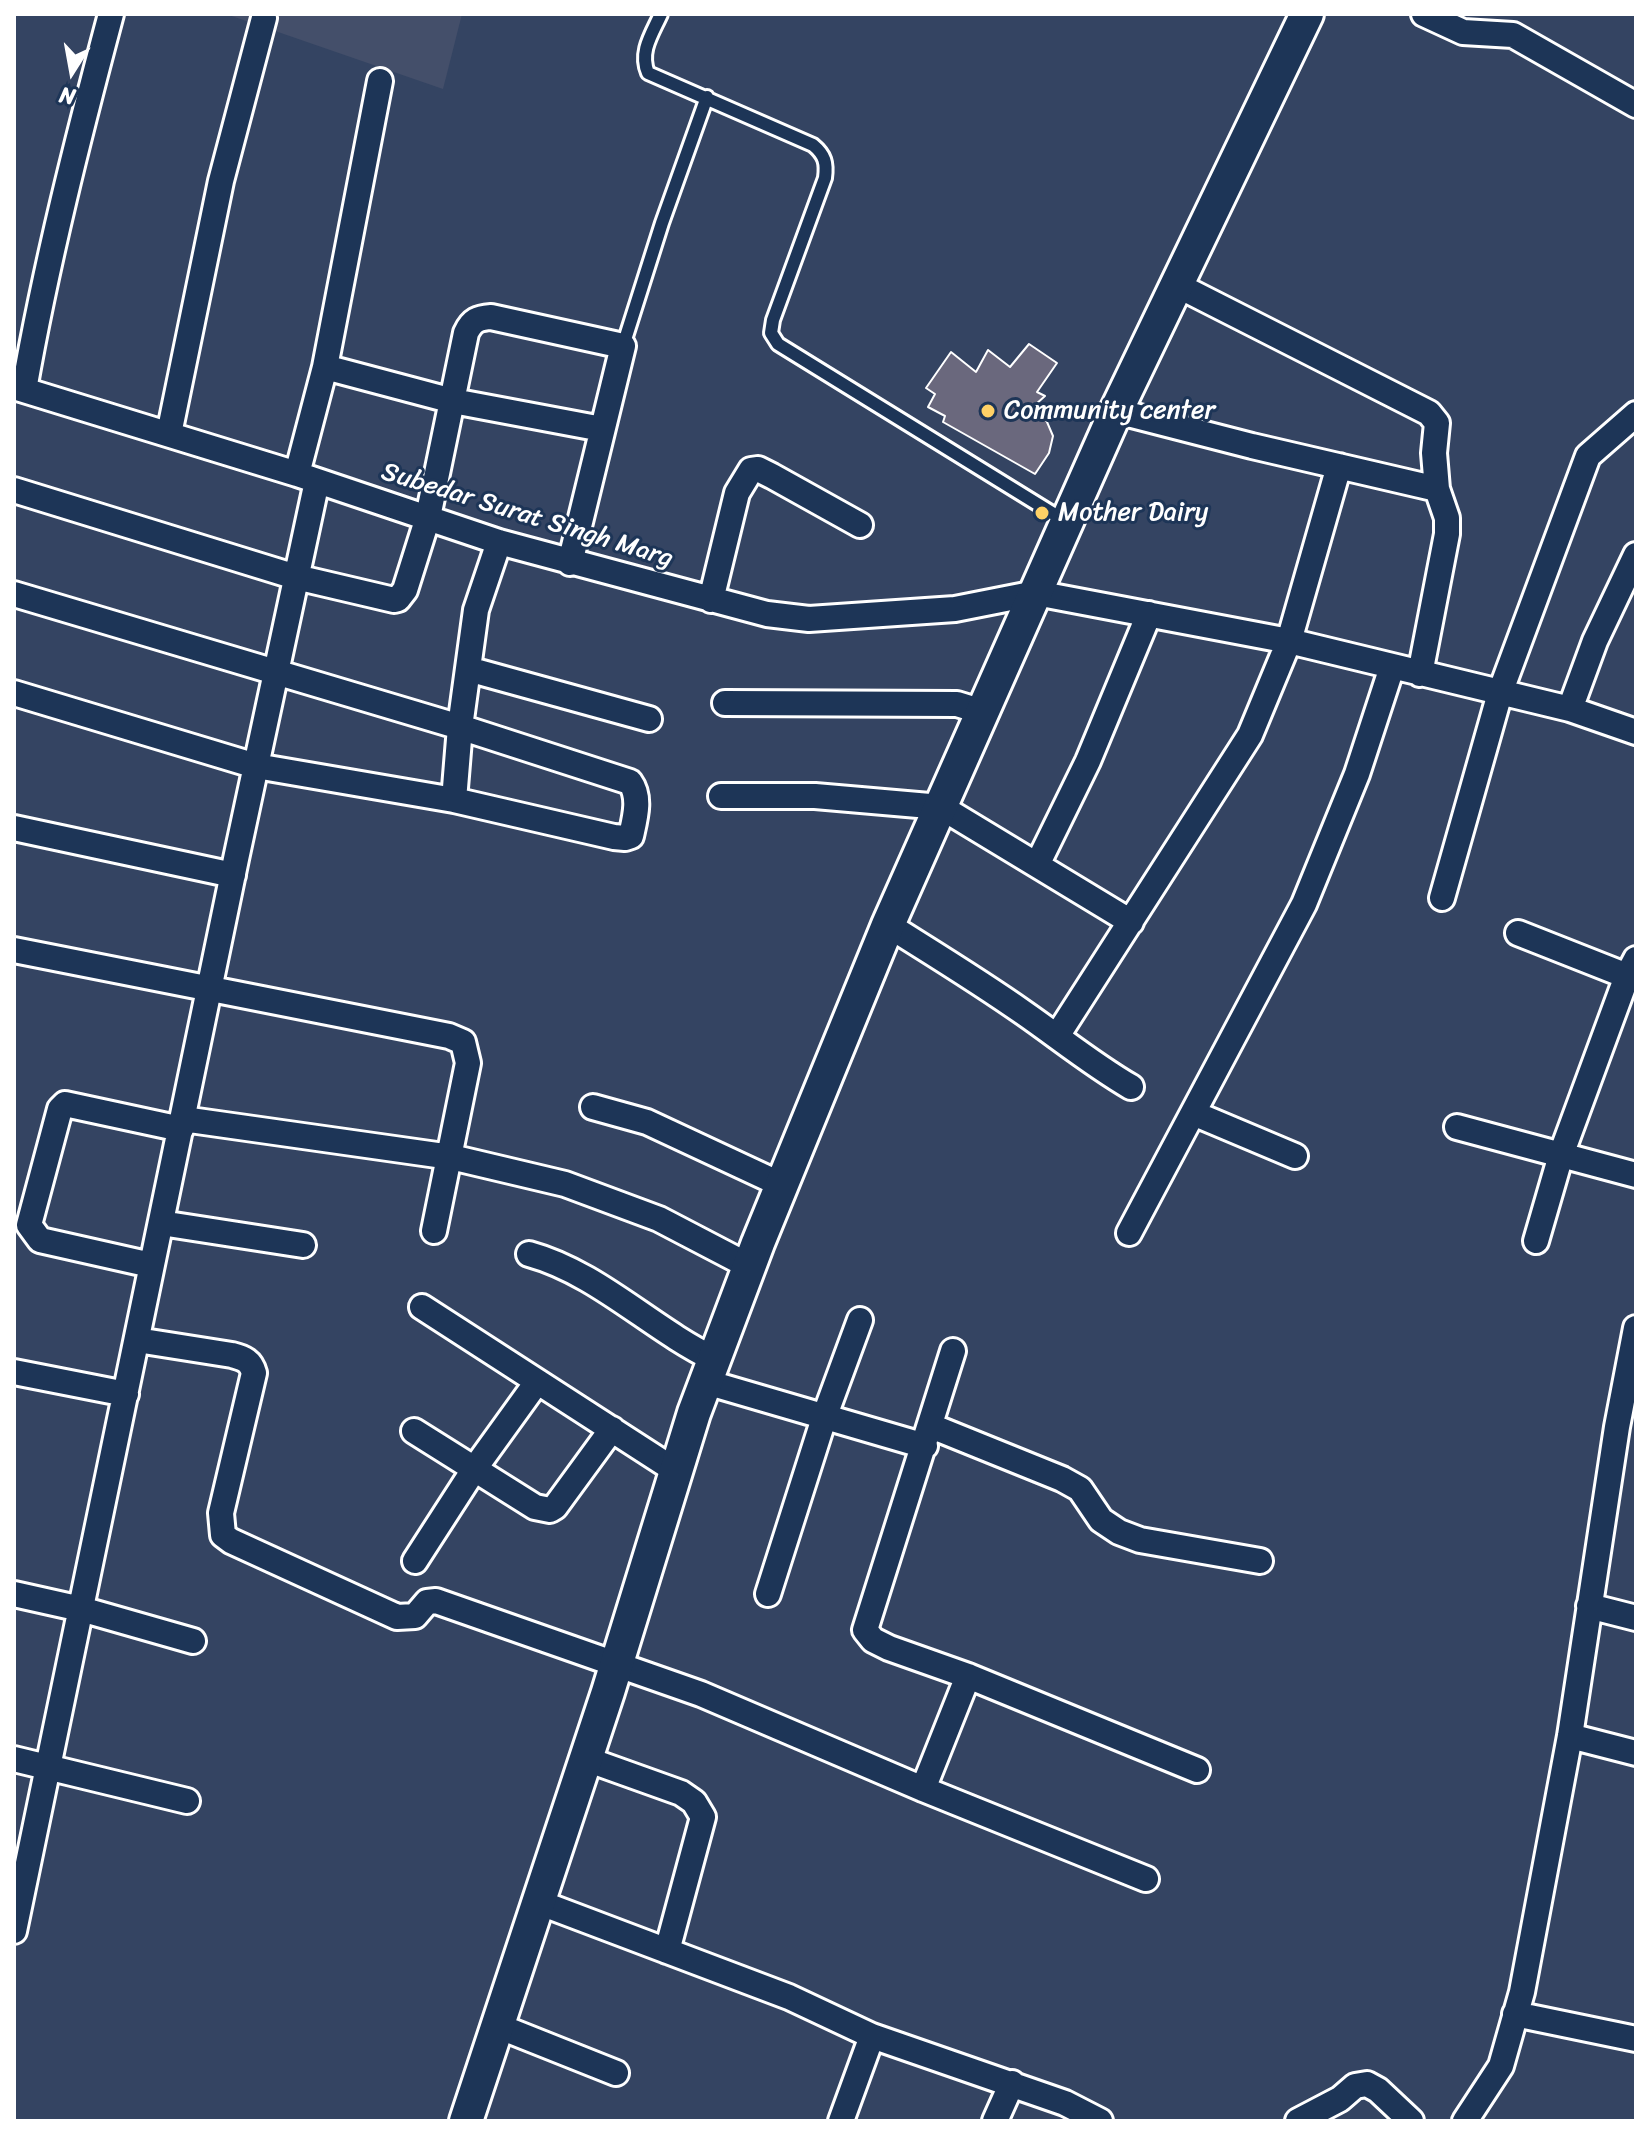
<!DOCTYPE html>
<style>
body{margin:0}
#map{position:relative;width:1650px;height:2135px;overflow:hidden;background:#344462;font-family:Sriracha,sans-serif}
canvas{display:block}
.frame{position:absolute;inset:0;border:16px solid #fff;pointer-events:none}
.north{position:absolute;left:32px;top:32px;width:80px;height:80px;-webkit-text-stroke:6px #1d3557;paint-order:stroke;rotate:191deg;font-size:22px;font-weight:700;line-height:32px;text-align:center;color:#fff}
.north::after{content:'';display:block;margin:auto;width:28px;height:36px;background:#fff;clip-path:polygon(50% 0,100% 100%,50% 72%,0 100%)}
</style>
<div id="map">
<canvas width="1650" height="2135"></canvas>
<div class="frame"></div>
<div class="north">N</div>
</div>
<script>
const c = document.querySelector('canvas').getContext('2d');
c.lineJoin = 'round';
function fillPath(path, color) { c.fillStyle = color; c.fill(path, 'evenodd'); }
function strokePath(path, color, width, dash) { c.strokeStyle = color; c.lineWidth = width; c.lineCap = dash ? 'butt' : 'round'; c.setLineDash(dash || []); c.stroke(path); }
function write(font, color, halo, rows, align = 'center') {
  c.font = font + ' Sriracha,sans-serif'; c.lineWidth = 6; c.setLineDash([]); c.textBaseline = 'middle'; c.strokeStyle = halo; c.fillStyle = color; for (const [text, x, y, turn = 0] of rows) {
    c.save(); c.translate(x, y); c.rotate((+turn || 0) * Math.PI / 180); c.textAlign = isNaN(turn) ? turn : align; if (halo) c.strokeText(text, 0, 0); c.fillText(text, 0, 0); c.restore();
  }
}
fillPath(new Path2D(`
 M226 14H462L443 89Z`), '#444f6a');
const building = new Path2D(`
 M1029 344 1057 363 1037 392 1045 396 1035 405 1047 422 1053 436 1049 453 1035 474 943 422 945 416 928 407 935 394 926 388 951 352 976 372 988 350 1010 367Z`);
fillPath(building, '#6a687d');
strokePath(building, '#fff', 2);
const lane = new Path2D(`
 M661 14C652 34 639 52 648 73L813 145C825 155 827 163 825 178L773 320 771 333 778 344 1065 521
 M623 346 662 223 707 97`);
const street = new Path2D(`
 M1424 14 1463 32 1513 35 1636 105
 M1177 285 1429 413 1437 423 1434 453 1437 489
 M325 367 453 401 602 429
 M14 387 297 474 499 542 767 614 809 619 955 609 1036 593 1289 641 1570 709 1636 732
 M24 390C46 264 78 138 111 14
 M1116 411 1252 446 1437 489 1447 518V534L1420 674
 M169 434 221 181 264 18
 M297 474 325 367 380 81
 M14 490 296 577 394 600 398 599 405 590 428 517 466 333C472 320 478 318 491 317L623 346 570 563
 M14 594 460 727 630 782C641 797 635 818 631 836L625 838 614 837 454 800 256 766 14 693
 M711 600 737 493 751 470 758 469 772 476 860 525
 M468 669 649 719
 M725 703 957 704 983 712
 M1570 709 1595 641 1636 555
 M721 796H815L941 807 1131 922
 M454 800 460 727 476 610 499 542
 M14 828 233 875
 M1038 863 1088 761 1149 614
 M1442 898 1500 693 1588 456 1636 414
 M888 925C934 954 980 982 1024 1013 1060 1038 1093 1065 1131 1087
 M1518 933 1627 976
 M14 950 449 1036 463 1042 468 1063 434 1231
 M1057 1036 1250 735 1289 641 1339 466
 M593 1107 647 1122 782 1185
 M1193 1113 1295 1156
 M183 1119 451 1157 565 1184 659 1219 749 1266
 M1457 1127 1636 1175
 M161 1223 303 1245
 M1129 1233 1304 904 1357 774 1392 667
 M1536 1241 1561 1155 1627 976 1636 959
 M529 1254C598 1273 650 1328 714 1359
 M151 1265 40 1240 29 1225 60 1109 65 1104 181 1129
 M422 1307 676 1471
 M137 1340 232 1355C244 1358 251 1361 254 1373L221 1513 223 1535 231 1541 397 1617 415 1616 427 1602 436 1601 701 1694 923 1789 1146 1879
 M953 1351 865 1630 873 1640 889 1648 968 1676 1197 1770
 M14 1372 126 1394
 M706 1382 925 1446
 M931 1426 1062 1479 1080 1489 1101 1520 1119 1532 1140 1540 1260 1561
 M414 1431 535 1507 550 1510 555 1507 612 1429
 M415 1561 475 1468 537 1382
 M14 1594 81 1609 193 1641
 M768 1594 825 1415 860 1320
 M1589 1606 1636 1618
 M1570 1736 1636 1753
 M14 1759 187 1801
 M586 1759 681 1793 694 1802 703 1817 667 1951
 M923 1789 968 1676
 M538 1902 789 1997 872 2036 1065 2103 1100 2121
 M14 1931 236 859 317 481
 M1515 2014 1636 2039
 M498 2026 616 2073
 M841 2121 872 2036
 M995 2121 1012 2083
 M1298 2121 1340 2099 1355 2086 1367 2084 1378 2090 1411 2121
 M1465 2121 1501 2066 1522 1992 1570 1736 1617 1427 1636 1328`);
const secondary = new Path2D(`
 M466 2121 608 1692 694 1413 758 1243 888 925 1116 411 1307 14`);
strokePath(lane, '#fff', 18);
strokePath(street, '#fff', 30);
strokePath(secondary, '#fff', 38);
strokePath(lane, '#1d3557', 12);
strokePath(street, '#1d3557', 24);
strokePath(secondary, '#1d3557', 32);
for (const [x, y, r, color] of [
 [988,411,8,"#ffd166"],
 [1042,513,8,"#ffd166"]
]) { const dot = new Path2D(); dot.arc(x, y, r, 0, 2 * Math.PI); c.fillStyle = color; c.fill(dot); strokePath(dot, '#1d3557', 3); }
write('26px', '#fff', '#1d3557', [
 ["Community center",1004,411],
 ["Mother Dairy",1058,513]
], 'left');
write('26px', '#fff', '#1d3557', [
 ["Subedar Surat Singh Marg",527,516,17]
]);
</script>
